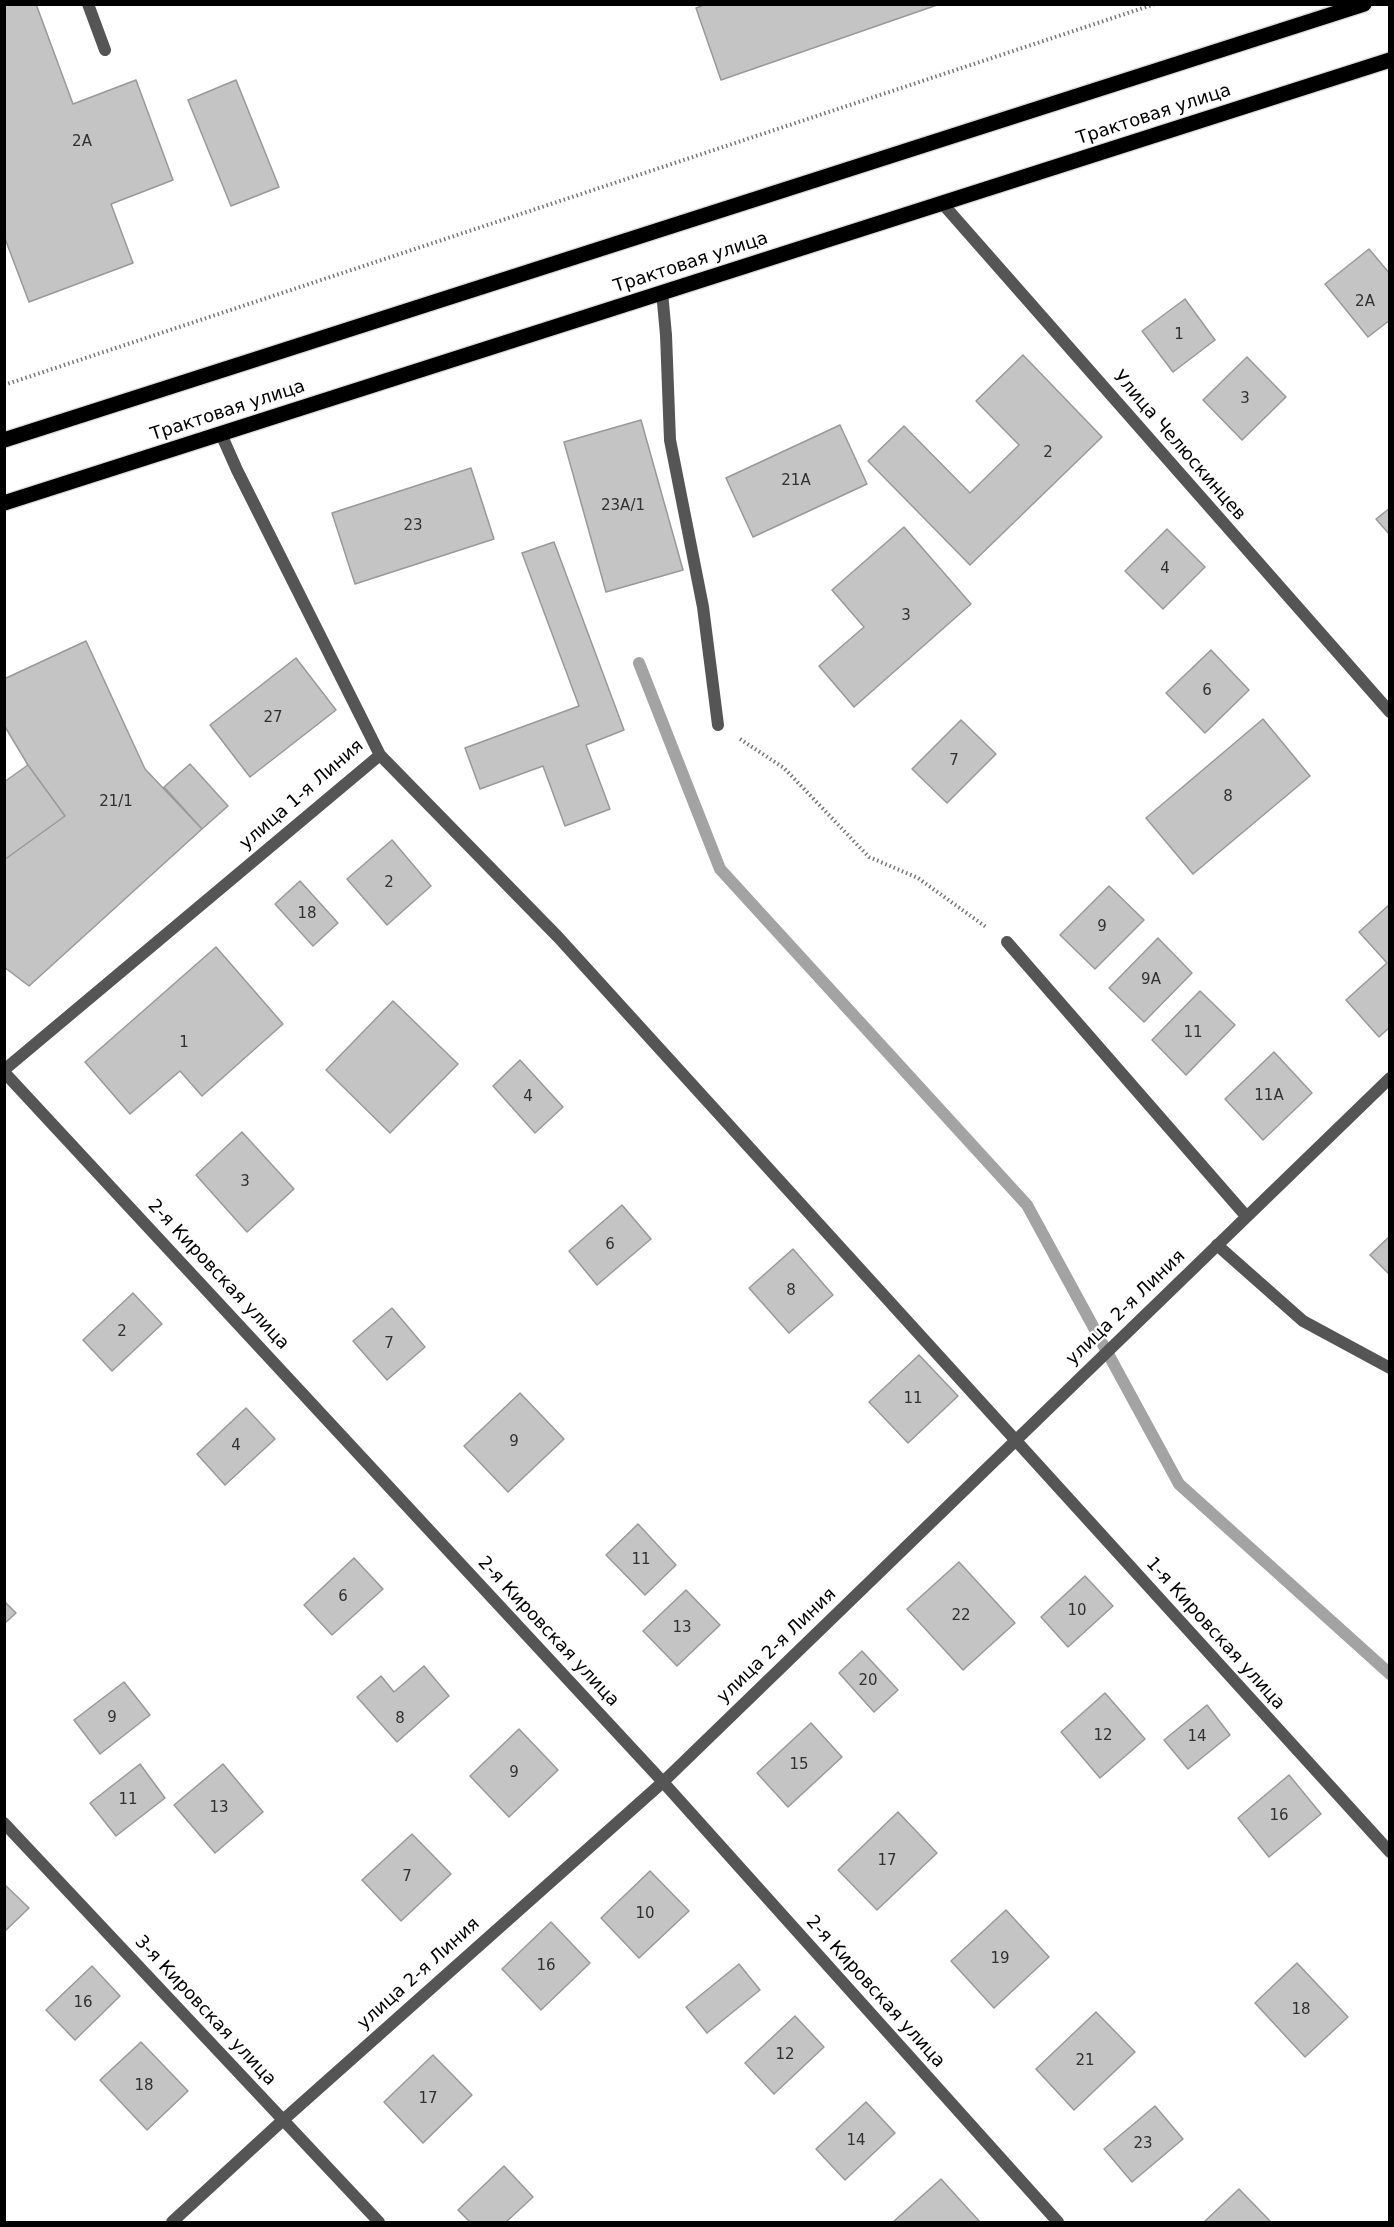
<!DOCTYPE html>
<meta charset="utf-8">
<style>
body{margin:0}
#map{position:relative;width:1394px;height:2227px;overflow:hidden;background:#fff;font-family:"DejaVu Sans",sans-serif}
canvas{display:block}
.frame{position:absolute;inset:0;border:6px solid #000;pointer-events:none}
</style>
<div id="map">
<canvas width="1394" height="2227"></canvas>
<div class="frame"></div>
</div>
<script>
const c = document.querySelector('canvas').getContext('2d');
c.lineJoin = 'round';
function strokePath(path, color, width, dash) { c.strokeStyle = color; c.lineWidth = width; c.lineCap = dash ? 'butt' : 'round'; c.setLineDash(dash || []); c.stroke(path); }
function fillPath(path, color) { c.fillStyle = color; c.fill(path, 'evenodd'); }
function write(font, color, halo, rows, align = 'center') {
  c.font = font + ' "DejaVu Sans",sans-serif'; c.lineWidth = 4.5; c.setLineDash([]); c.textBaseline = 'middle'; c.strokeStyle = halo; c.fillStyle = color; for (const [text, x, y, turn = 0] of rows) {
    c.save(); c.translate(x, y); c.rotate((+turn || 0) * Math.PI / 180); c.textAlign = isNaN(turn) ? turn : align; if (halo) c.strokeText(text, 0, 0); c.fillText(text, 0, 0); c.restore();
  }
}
strokePath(new Path2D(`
 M639 663 720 869 1027 1205 1179 1484 1390 1674`), '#a3a3a3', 12);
const building = new Path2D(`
 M4 4H36L73 104 136 80 173 180 111 204 133 263 29 302 4 236Z
 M707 4H940L721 80 696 8Z
 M236 80 279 187 231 206 188 100Z
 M1369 249 1390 274V320L1368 337 1325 284Z
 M1185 299 1215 340 1173 372 1142 331Z
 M1023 355 1102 437 970 565 868 461 904 426 970 493 1019 445 976 401Z
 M1247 357 1286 397 1242 440 1203 400Z
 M641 420 683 570 606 592 564 442Z
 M840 425 867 484 753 537 726 478Z
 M471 468 494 539 355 584 332 513Z
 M1390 508V535L1376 519Z
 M904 527 971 604 854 707 819 666 864 627 832 590Z
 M1167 529 1205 567 1163 609 1125 571Z
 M554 542 624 730 586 745 610 809 565 826 543 766 480 789 465 748 579 706 522 553Z
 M86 641 145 769 202 829 29 986 4 967V860L65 816 28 765 4 725V679Z
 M1211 650 1249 690 1205 733 1166 693Z
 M296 658 336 710 250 777 210 725Z
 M1263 719 1310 776 1193 874 1146 818Z
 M961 720 996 754 947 803 912 769Z
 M190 764 228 806 202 829 164 787Z
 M28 765 65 816 4 860V782Z
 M392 840 431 886 387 925 347 879Z
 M300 881 338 923 313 946 275 904Z
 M1109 886 1144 920 1095 969 1060 935Z
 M1390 904V1027L1379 1037 1346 1000 1387 963 1359 932Z
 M1158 938 1192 973 1144 1022 1109 988Z
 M216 947 283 1024 202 1096 180 1071 130 1114 85 1062Z
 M1200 991 1235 1025 1186 1075 1152 1040Z
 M393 1001 458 1064 390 1133 326 1070Z
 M1274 1052 1312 1093 1263 1140 1225 1099Z
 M520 1060 563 1107 535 1133 493 1086Z
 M242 1132 294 1189 247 1232 196 1175Z
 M622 1205 651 1239 597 1285 569 1251Z
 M1390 1236V1275L1370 1255Z
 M793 1249 833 1295 789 1333 749 1288Z
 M133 1293 162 1324 112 1371 83 1340Z
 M392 1308 425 1347 387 1380 353 1341Z
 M919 1355 958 1396 908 1443 869 1402Z
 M520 1393 564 1439 508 1492 464 1446Z
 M246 1408 275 1439 225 1485 197 1454Z
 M638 1524 676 1565 645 1595 606 1555Z
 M354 1558 383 1589 332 1635 304 1605Z
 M959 1562 1015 1623 963 1670 907 1609Z
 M1085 1576 1113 1606 1068 1647 1041 1617Z
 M686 1590 720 1625 677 1666 643 1631Z
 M4 1601 16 1613 4 1624Z
 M862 1651 898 1690 874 1712 839 1673Z
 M424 1666 449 1696 397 1742 357 1697 381 1676 394 1692Z
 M124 1682 150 1715 100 1754 74 1720Z
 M1105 1693 1145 1739 1100 1778 1061 1732Z
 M1207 1705 1230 1735 1188 1769 1164 1740Z
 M811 1723 842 1757 788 1807 757 1773Z
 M519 1729 558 1770 509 1817 470 1776Z
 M140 1764 165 1798 116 1836 90 1803Z
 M223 1764 263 1812 215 1853 174 1805Z
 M1289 1775 1321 1814 1269 1857 1238 1818Z
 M898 1812 937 1853 877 1910 838 1870Z
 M412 1834 451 1874 401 1921 362 1880Z
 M650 1871 689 1911 639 1958 601 1918Z
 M4 1884 29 1908 4 1932Z
 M1006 1910 1049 1957 994 2008 951 1961Z
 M551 1922 590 1963 541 2010 502 1969Z
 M1297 1963 1348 2017 1305 2057 1255 2003Z
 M739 1964 760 1990 707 2033 686 2007Z
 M92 1966 120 1996 75 2040 46 2010Z
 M1096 2012 1135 2052 1074 2110 1036 2069Z
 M795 2016 824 2047 774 2094 745 2063Z
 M141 2042 188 2091 147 2130 100 2080Z
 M433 2055 472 2095 423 2143 384 2102Z
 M866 2102 895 2133 845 2180 816 2149Z
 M1155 2106 1183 2139 1132 2182 1104 2149Z
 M504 2166 533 2197 506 2222H470L458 2210Z
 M941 2179 980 2222H893Z
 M1239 2189 1271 2222H1204Z`);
fillPath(building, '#c4c4c4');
strokePath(building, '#999', 1.5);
const primary = new Path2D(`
 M4 440 1364 4
 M4 503 1390 60`);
strokePath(primary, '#dbdbdb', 18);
strokePath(new Path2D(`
 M4 385 1155 4
 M740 739 784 768 869 857 918 878 986 927`), '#777', 4, [1.5, 3]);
strokePath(new Path2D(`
 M88 4 105 50
 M662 292 666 335 670 440 703 607 718 725
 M1007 942 1246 1216
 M1217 1245 1303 1321 1390 1368`), '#555', 12);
strokePath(new Path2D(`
 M942 203 1390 712
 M380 755 558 937 1390 1852
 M4 1070 380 755 237 470 221 434
 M4 1072 663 1782 1058 2222
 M4 1823 379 2222
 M172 2222 282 2121 663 1782 1390 1078`), '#555', 12);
strokePath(primary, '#000', 15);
write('15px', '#313131', null, [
 ["2А",82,142],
 ["2А",1365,302],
 ["1",1179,335],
 ["3",1245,399],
 ["2",1048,453],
 ["21А",796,481],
 ["23А/1",623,506],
 ["23",413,526],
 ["4",1165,569],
 ["3",906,616],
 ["6",1207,691],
 ["27",273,718],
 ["7",954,761],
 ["8",1228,797],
 ["21/1",116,802],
 ["2",389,883],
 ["18",307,914],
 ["9",1102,927],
 ["9А",1151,980],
 ["11",1193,1033],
 ["1",184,1043],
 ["11А",1269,1096],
 ["4",528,1097],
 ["3",245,1182],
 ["6",610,1245],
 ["8",791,1291],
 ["2",122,1332],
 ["7",389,1344],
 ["11",913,1399],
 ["9",514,1442],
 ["4",236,1446],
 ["11",641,1560],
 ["6",343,1597],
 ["10",1077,1611],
 ["22",961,1616],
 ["13",682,1628],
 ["20",868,1681],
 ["9",112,1718],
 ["8",400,1719],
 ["12",1103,1736],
 ["14",1197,1737],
 ["15",799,1765],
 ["9",514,1773],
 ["11",128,1800],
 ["13",219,1808],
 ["16",1279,1816],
 ["17",887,1861],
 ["7",407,1877],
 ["10",645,1914],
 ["19",1000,1959],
 ["16",546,1966],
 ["16",83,2003],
 ["18",1301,2010],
 ["12",785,2055],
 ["21",1085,2061],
 ["18",144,2086],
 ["17",428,2099],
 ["14",856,2141],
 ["23",1143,2144]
]);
write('18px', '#000', '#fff', [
 ["Трактовая улица",1154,115,-18],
 ["Трактовая улица",691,263,-18],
 ["Трактовая улица",228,411,-18],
 ["Улица Челюскинцев",1179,446,49],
 ["улица 1-я Линия",302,795,-41],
 ["2-я Кировская улица",218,1275,47],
 ["улица 2-я Линия",1126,1308,-44],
 ["2-я Кировская улица",548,1632,47],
 ["1-я Кировская улица",1215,1634,48],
 ["улица 2-я Линия",777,1646,-44],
 ["улица 2-я Линия",419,1974,-42],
 ["2-я Кировская улица",875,1992,48],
 ["3-я Кировская улица",205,2011,47]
]);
</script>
